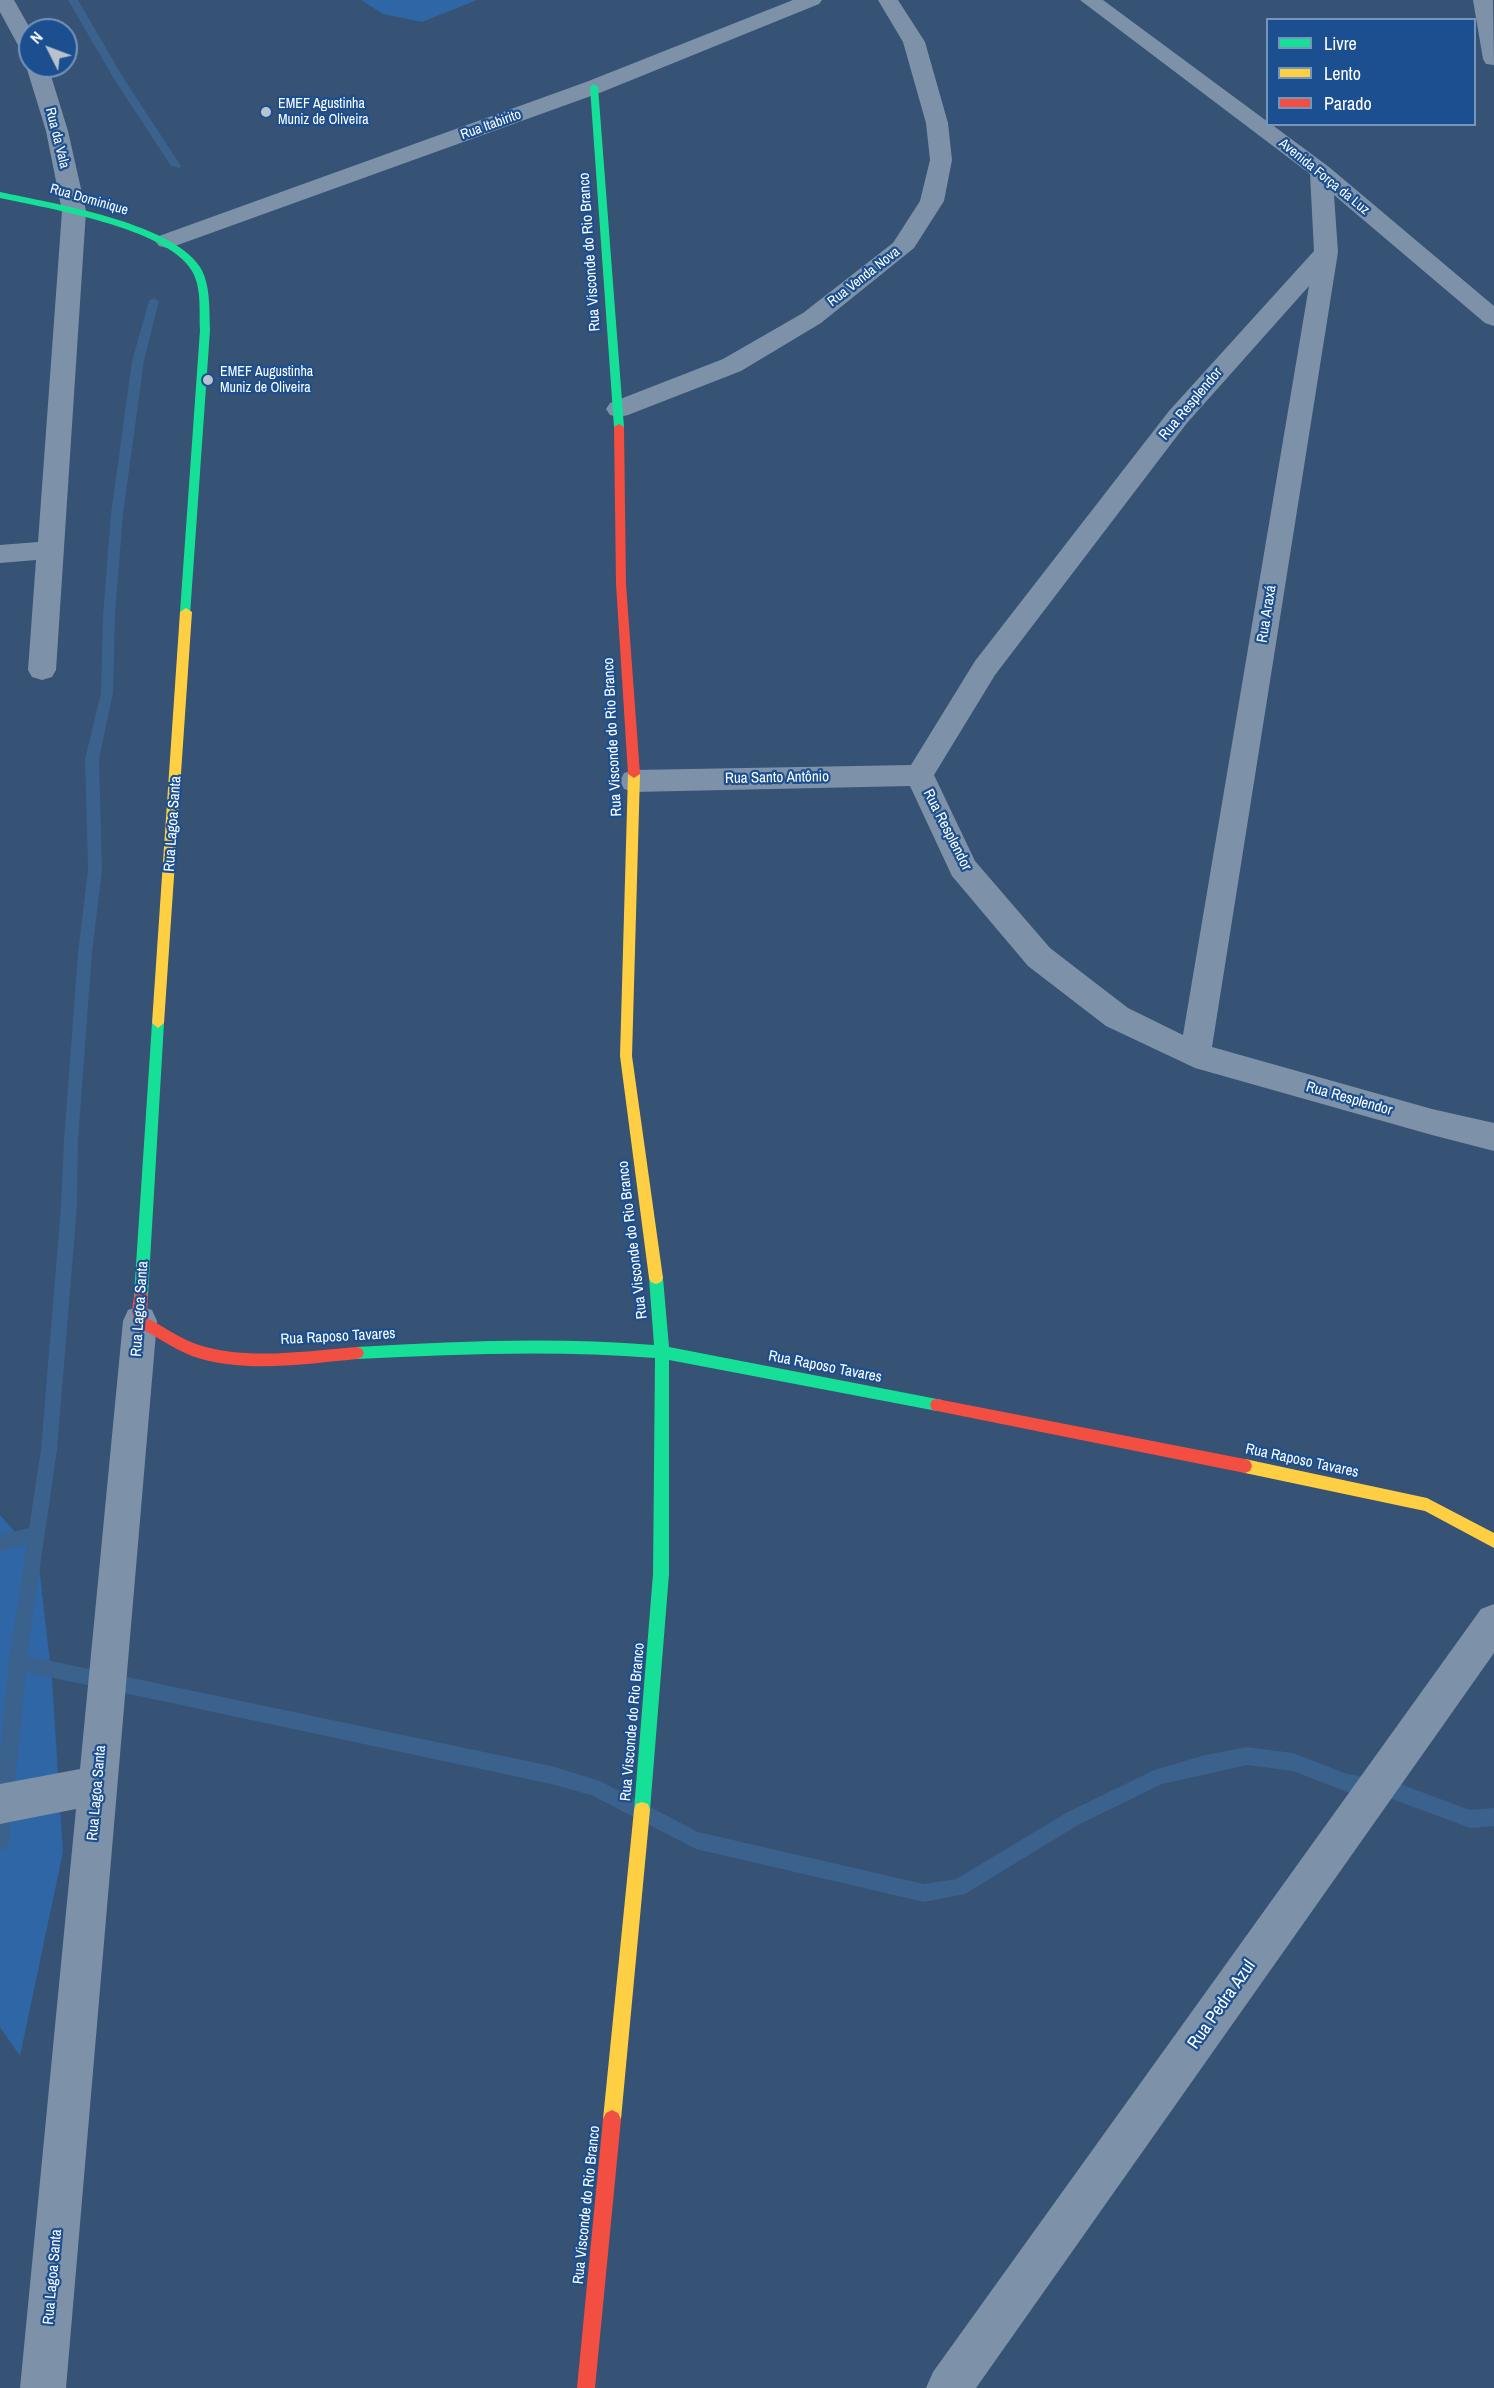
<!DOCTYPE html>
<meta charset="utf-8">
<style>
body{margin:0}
#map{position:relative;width:1494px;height:2388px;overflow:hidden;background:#365274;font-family:"Archivo Narrow",sans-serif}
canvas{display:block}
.legend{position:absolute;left:1266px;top:18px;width:210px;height:108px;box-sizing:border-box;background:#1b4f8f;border:2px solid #7695bc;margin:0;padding:8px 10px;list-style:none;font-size:18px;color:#fff}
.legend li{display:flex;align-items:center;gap:12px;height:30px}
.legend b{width:30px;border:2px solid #7695bc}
.north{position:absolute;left:18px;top:18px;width:60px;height:60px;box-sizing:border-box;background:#1b4f8f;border:2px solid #7695bc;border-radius:50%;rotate:312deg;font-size:16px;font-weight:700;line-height:24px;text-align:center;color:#fff}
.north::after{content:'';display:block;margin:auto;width:21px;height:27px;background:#b9c2ce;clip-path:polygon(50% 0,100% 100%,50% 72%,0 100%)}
</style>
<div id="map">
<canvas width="1494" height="2388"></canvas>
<ul class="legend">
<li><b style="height:8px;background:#16e098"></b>Livre</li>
<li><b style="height:8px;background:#ffcf43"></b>Lento</li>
<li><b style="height:8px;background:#f24e42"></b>Parado</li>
</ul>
<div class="north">N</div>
</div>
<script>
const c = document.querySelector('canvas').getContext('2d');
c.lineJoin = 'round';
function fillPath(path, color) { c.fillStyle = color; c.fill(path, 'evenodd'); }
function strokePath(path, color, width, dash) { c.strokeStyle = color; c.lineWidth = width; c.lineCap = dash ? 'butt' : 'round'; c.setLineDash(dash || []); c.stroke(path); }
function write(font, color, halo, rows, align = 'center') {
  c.font = font + ' "Archivo Narrow",sans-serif'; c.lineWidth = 4.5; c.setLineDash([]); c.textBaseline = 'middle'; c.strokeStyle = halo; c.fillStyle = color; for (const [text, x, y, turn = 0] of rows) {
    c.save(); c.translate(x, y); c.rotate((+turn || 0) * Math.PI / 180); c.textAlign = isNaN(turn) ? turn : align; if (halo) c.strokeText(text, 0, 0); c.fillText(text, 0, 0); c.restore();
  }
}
fillPath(new Path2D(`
 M361 0H477L422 22 383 14Z
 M0 1515 38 1558 52 1680 63 1852 20 2056 0 2027Z`), '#2f66a5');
fillPath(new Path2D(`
 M68 0H78L124 79 181 166 180 168 171 166 114 79Z
 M154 298 159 301 144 361 123 514 115 615 113 693 99 759 102 870 92 953 78 1140 77 1206 57 1450 27 1656 551 1766 600 1781 698 1832 924 1884 956 1879 1066 1813 1154 1770 1205 1755 1247 1747 1293 1753 1347 1774 1392 1781 1470 1810 1494 1808V1826L1470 1828 1392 1799 1347 1792 1293 1771 1247 1765 1162 1784 1078 1825 965 1894 924 1902 696 1849 591 1795 551 1784 26 1672 9 1842 6 1848 0 1851V1754L9 1662 27 1544 0 1551V1535L29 1528 41 1450 61 1206 64 1140 78 953 88 870 85 759 101 693 103 615 111 514 132 361 149 301Z`), '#3b618d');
fillPath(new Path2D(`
 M0 0H14L31 30 30 53 22 52 19 47 0 12Z
 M793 0H822L819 4 602 92 175 246 167 248 159 246 155 241 159 236 586 82Z
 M878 0H898L925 42 948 123 952 160 944 201 914 248 821 323 741 371 628 415 619 417 610 415 606 409 610 403 723 359 803 313 893 243 920 201 930 160 926 123 903 42Z
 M1080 0H1103L1268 122V124H1271L1329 167 1494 306V326L1485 323 1334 195 1338 252 1212 1047 1432 1109 1494 1123V1151L1432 1135 1195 1068 1106 1026 1028 966 952 876 910 786 634 792 624 789 620 781 624 773 634 770 911 765 975 661 1169 411 1314 251 1310 174ZM1309 286 1183 1035 1128 1008 1050 948 975 861 934 775 995 675 1187 423Z
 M1473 0H1493L1494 65 1486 64 1483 59Z
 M30 61V66H48L68 131 86 211 56 670 52 677 42 680 32 677 28 670 36 560 0 563V545L38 542 62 211 46 131 26 66Z
 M140 1306 152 1310 157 1321 66 2388H20L76 1809 0 1824V1784L80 1769 123 1321 128 1310Z
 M1494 1604V1653L976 2388H926L933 2372 1481 1609Z`), '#7d92a8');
fillPath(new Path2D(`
 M594 84 598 87 624 427 619 430 614 427 590 87Z
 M0 192C50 203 171 222 200 267 211 285 209 310 210 330L190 615 186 616 180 612 200 330C199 311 202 288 192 271 168 228 46 208 0 198Z
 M158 1018 164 1023 148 1295 146 1299 141 1301 136 1299 134 1295 152 1023Z
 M656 1272 661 1274 663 1278 669 1347 937 1399 942 1400 944 1405 942 1410 937 1411 669 1360V1574L650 1810 648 1816 642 1818 636 1816 634 1810 653 1574 655 1358C555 1350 456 1354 357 1359L352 1357 350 1353 352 1349 357 1347C456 1341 555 1337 654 1345L649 1278 651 1274Z`), '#16e098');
fillPath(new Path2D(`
 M186 608 192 612 164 1023 158 1028 152 1023 180 612Z
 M634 770 640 774 632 1056 663 1278 661 1282 656 1284 651 1282 649 1278 620 1056 628 774Z
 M1245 1459 1427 1498 1494 1533V1548L1425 1511 1245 1473 1240 1471 1238 1466 1240 1461Z
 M642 1802 648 1804 650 1810 621 2119 618 2125 612 2128 606 2125 603 2119 634 1810 636 1804Z`), '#ffcf43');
fillPath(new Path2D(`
 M619 424 624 427 626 584 640 774 634 778 628 774 616 584 614 427Z
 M141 1289 146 1291 148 1295 147 1318C163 1326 179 1338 196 1344 246 1361 305 1351 357 1347L362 1349 364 1353 362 1357 357 1359C304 1364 244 1374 192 1356 172 1348 154 1335 135 1325 131 1317 132 1300 136 1291Z
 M937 1399 1245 1459 1250 1461 1252 1466 1250 1471 1245 1473 937 1411 932 1410 930 1405 932 1400Z
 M612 2110 618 2113 621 2119 595 2388H577L603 2119 606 2113Z`), '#f24e42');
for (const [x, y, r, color] of [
 [266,112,6,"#b9c2ce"],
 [208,380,6,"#b9c2ce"]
]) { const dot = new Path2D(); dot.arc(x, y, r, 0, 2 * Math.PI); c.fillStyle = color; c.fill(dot); strokePath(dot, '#1b4f8f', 2); }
write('14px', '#fff', '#1b4f8f', [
 ["EMEF Agustinha",278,104],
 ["Muniz de Oliveira",278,120],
 ["EMEF Augustinha",220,372],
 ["Muniz de Oliveira",220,388]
], 'left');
write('14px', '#fff', '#1b4f8f', [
 ["Rua Itabirito",491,125,-20],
 ["Rua da Vala",57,138,76],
 ["Avenida Força da Luz",1324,177,39],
 ["Rua Dominique",89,200,16],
 ["Rua Venda Nova",864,277,-38]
]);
write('15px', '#fff', '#1b4f8f', [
 ["Rua Visconde do Rio Branco",590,252,-94],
 ["Rua Resplendor",1191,404,-50],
 ["Rua Araxá",1267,614,-81],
 ["Rua Visconde do Rio Branco",613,737,-93],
 ["Rua Santo Antônio",777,778,-1],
 ["Rua Lagoa Santa",173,824,-86],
 ["Rua Resplendor",947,830,63],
 ["Rua Resplendor",1349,1099,16],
 ["Rua Visconde do Rio Branco",633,1240,-97],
 ["Rua Lagoa Santa",140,1309,-86],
 ["Rua Raposo Tavares",338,1337,-3],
 ["Rua Raposo Tavares",825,1367,11],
 ["Rua Raposo Tavares",1302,1461,12],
 ["Rua Visconde do Rio Branco",633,1722,-85],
 ["Rua Lagoa Santa",97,1793,-85],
 ["Rua Visconde do Rio Branco",587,2205,-84],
 ["Rua Lagoa Santa",53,2277,-85]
]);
write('18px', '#fff', '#1b4f8f', [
 ["Rua Pedra Azul",1222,2005,-55]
]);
</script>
